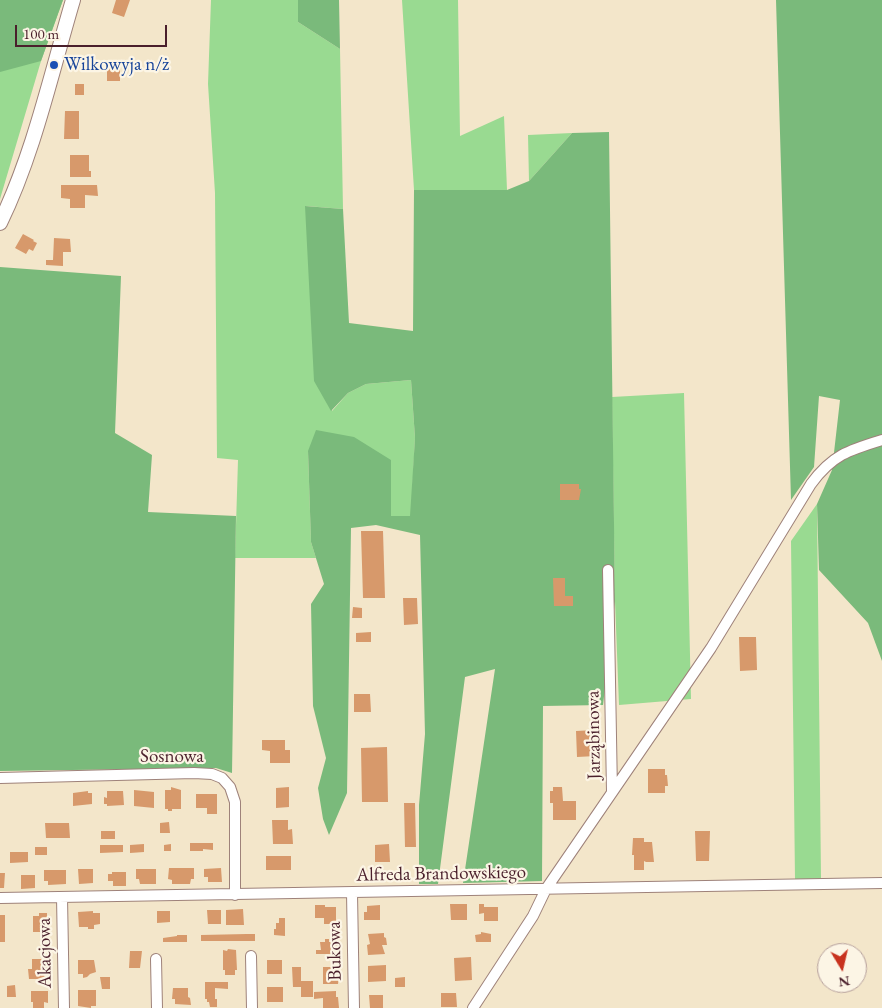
<!DOCTYPE html>
<meta charset="utf-8">
<style>
body{margin:0}
#map{position:relative;width:882px;height:1008px;overflow:hidden;background:#f3e6ca;font-family:"EB Garamond",serif}
canvas{display:block}
.north{position:absolute;left:817px;top:943px;width:50px;height:50px;box-sizing:border-box;background:#fcf5e5;border:1px solid #b59f9b;border-radius:50%;rotate:171deg;font-size:14px;font-weight:700;line-height:20px;text-align:center;color:#4a1f2b}
.north::after{content:'';display:block;margin:auto;width:18px;height:22px;background:#c8321e;clip-path:polygon(50% 0,100% 100%,50% 72%,0 100%)}
.scale{position:absolute;left:15px;top:25px;width:152px;height:22px;box-sizing:border-box;border:2px solid #4a1f2b;border-top:0;padding-left:6px;font-size:15px;line-height:18px;white-space:nowrap;color:#4a1f2b;-webkit-text-stroke:4px #fcf5e5;paint-order:stroke}
</style>
<div id="map">
<canvas width="882" height="1008"></canvas>
<div class="north">N</div>
<div class="scale">100 m</div>
</div>
<script>
const c = document.querySelector('canvas').getContext('2d');
c.lineJoin = 'round';
function fillPath(path, color) { c.fillStyle = color; c.fill(path, 'evenodd'); }
function strokePath(path, color, width, dash) { c.strokeStyle = color; c.lineWidth = width; c.lineCap = dash ? 'butt' : 'round'; c.setLineDash(dash || []); c.stroke(path); }
function write(font, color, halo, rows, align = 'center') {
  c.font = font + ' "EB Garamond",serif'; c.lineWidth = 4.5; c.setLineDash([]); c.textBaseline = 'middle'; c.strokeStyle = halo; c.fillStyle = color; for (const [text, x, y, turn = 0] of rows) {
    c.save(); c.translate(x, y); c.rotate((+turn || 0) * Math.PI / 180); c.textAlign = isNaN(turn) ? turn : align; if (halo) c.strokeText(text, 0, 0); c.fillText(text, 0, 0); c.restore();
  }
}
fillPath(new Path2D(`
 M0 0H63L41 61 0 199Z
 M211 0H298V22L340 49 343 209 306 206 332 411 348 393 366 384 411 380 415 438 411 516 391 517 308 451 311 542 316 558H235L238 460 217 458 215 193 208 84Z
 M402 0H458L460 136 504 116 507 190H414Z
 M572 133 529 181 528 135Z
 M684 393 691 699 619 705 615 601 612 397Z
 M817 504 821 879H795L791 541Z`), '#99da91');
fillPath(new Path2D(`
 M0 0H63L41 61 0 72Z
 M298 0H339L340 49 298 22Z
 M776 0H882V661L868 623 819 570 817 504 832 470 840 400 819 396 814 467 791 500Z
 M609 132 615 601 603 705 543 706 542 881 463 883 495 669 465 677 438 884H419V805L425 734 420 535 376 525 351 528 347 793 329 835 323 819 318 788 326 758 313 706 311 604 324 584 311 542 308 451 316 430 354 437 391 460V516H410L415 438 411 380 366 384 348 393 331 411 314 381 305 206 343 209 349 323 413 331 414 190H507L529 181 572 133Z
 M0 267 121 276 115 433 152 455 148 512 236 516 232 773 216 768 0 771Z`), '#7aba7b');
fillPath(new Path2D(`
 M116 0H130L124 17 112 13Z
 M111 66 120 68V81H107V68Z
 M75 84H84V95H75Z
 M65 111H79V139H64Z
 M70 155H89V171H91V177H70Z
 M61 185H97L98 196 85 195V208H70V199L61 198Z
 M23 234 34 240 33 241 37 243 33 251 29 249 26 254 15 248Z
 M54 238 70 239 71 252H63V266L46 265V260H53Z
 M560 484H579V489H581L579 500H560Z
 M361 531H383L385 598H363Z
 M553 578H565V596H573V606H554Z
 M403 598H417L418 624 404 625Z
 M353 607 362 608V618H352Z
 M371 632V642H356V633Z
 M739 637H756L757 670 740 671Z
 M354 694H370L371 712H354Z
 M595 730 596 756 577 757 576 731Z
 M262 740H285V750H290V763H270V751L262 750Z
 M387 747 388 802H362L361 748Z
 M648 769H665V775H667L668 786H665V793H648Z
 M171 787 181 790V809H172V811H168V809H165V790H171Z
 M289 787V807L276 808V788Z
 M553 787H562L563 801H576V820H553V803H550V791H553Z
 M134 790 154 792V808L134 806Z
 M88 791V793H92V804L73 806V793Z
 M107 791H123L124 805 107 806V804H104V797L107 798Z
 M196 794H217V814H207V808H196Z
 M404 803H415L416 847H405Z
 M272 820H288V830L292 829 293 844H273Z
 M169 822 170 833H160V823Z
 M45 823H69L70 838H46Z
 M101 831H115V839H101Z
 M695 831H710L709 861H696Z
 M633 838H644V842H652L654 862H646L644 861V870H634V855H632Z
 M190 843H213V850L203 849V851H190Z
 M144 844V852L130 853V845Z
 M171 844V851H164V845Z
 M389 844 390 862H375V845Z
 M100 845H123V852L100 853Z
 M35 847H47V855H35Z
 M10 852H28V862L10 863Z
 M266 856H291V870H266Z
 M169 868H194V879H191L190 884H172V880L168 879Z
 M221 868 222 882H208V877H204V869Z
 M78 869H93V883L79 884Z
 M136 869H156V884H140L139 879H136Z
 M44 870H66V884L48 885V881H44Z
 M112 872H126V886H113V881H108V874H112Z
 M0 873H5L4 888H0Z
 M21 875H35V888L21 889Z
 M450 904H467V920H451Z
 M479 904H484V907H498V921H484V913L479 914Z
 M315 905H325V907H336V922H331V924H324V918H315Z
 M380 905V920H364V912H367V906Z
 M243 909 244 925H226V910Z
 M207 910H221V924H208Z
 M93 911V913H100V924L94 925V929H88V927H79L78 912Z
 M157 911H170V922L157 923Z
 M39 913H47V932H33V916H39Z
 M0 915H5V942H0Z
 M279 918H285V936L274 935V929H276V923H279Z
 M481 932 491 934V942H476L475 935 481 934Z
 M384 933V937L386 938 387 945H382L385 954 368 955 367 945 370 944 368 934Z
 M247 934H255V941H201V935Z
 M177 935H187V942H163V938L177 936Z
 M325 939H329V942H339V954H316V950H321L320 942H325Z
 M228 949 236 950 237 970H235V975H225V970H223V950L227 951Z
 M130 951H142L140 968H129Z
 M471 957 472 980 455 981 454 958Z
 M32 959H48V970H43L45 979H29L28 969H32Z
 M78 960H94L96 972 90 974 87 977 83 978V974H78Z
 M267 960H282V974H267Z
 M386 965V981L368 982V966Z
 M292 967H301V981H313V997H301V987H293Z
 M323 967H340L338 984H323Z
 M100 977H110V989H102Z
 M405 977V987H395V978Z
 M205 982H228V989L215 988V999H217V1007H210L209 1002H207V999H205Z
 M15 985 16 997H7V986Z
 M267 987H283V1002H267Z
 M173 988H188V997L190 998 191 1005 175 1004V999H172Z
 M78 990H96V1006H91V1008L78 1006Z
 M31 991H48V1003L44 1002V1008H33V1002H31Z
 M336 991V997H338L339 1008H323V998L314 999V992Z
 M441 993H456L457 1007H441Z
 M369 995H383V1008H370Z`), '#d7996b');
const street = new Path2D(`
 M608 570 612 792
 M0 778 194 773 212 774 222 778 230 787 235 802V895
 M352 893 354 1008
 M62 897 64 1008
 M0 898 882 883
 M251 956 252 1008
 M156 959 157 1008
 M473 1008 533 916 546 889 711 648 811 484C832 455 849 450 882 440`);
const secondary = new Path2D(`
 M0 223C34 153 51 74 73 0`);
strokePath(street, '#9e827a', 12);
strokePath(secondary, '#9e827a', 16);
strokePath(street, '#fff', 10);
strokePath(secondary, '#fff', 14);
for (const [x, y, r, color] of [
 [54,65,5,"#1a4fb4"]
]) { const dot = new Path2D(); dot.arc(x, y, r, 0, 2 * Math.PI); c.fillStyle = color; c.fill(dot); strokePath(dot, '#fcf5e5', 2); }
write('19px', '#164399', '#fcf5e5', [
 ["Wilkowyja n/ż",64,65]
], 'left');
write('19px', '#4a1f2b', '#fcf5e5', [
 ["Jarząbinowa",594,735,-91],
 ["Sosnowa",172,757],
 ["Alfreda Brandowskiego",441,874,-1],
 ["Bukowa",335,951,-91],
 ["Akacjowa",45,953,-91]
]);
</script>
